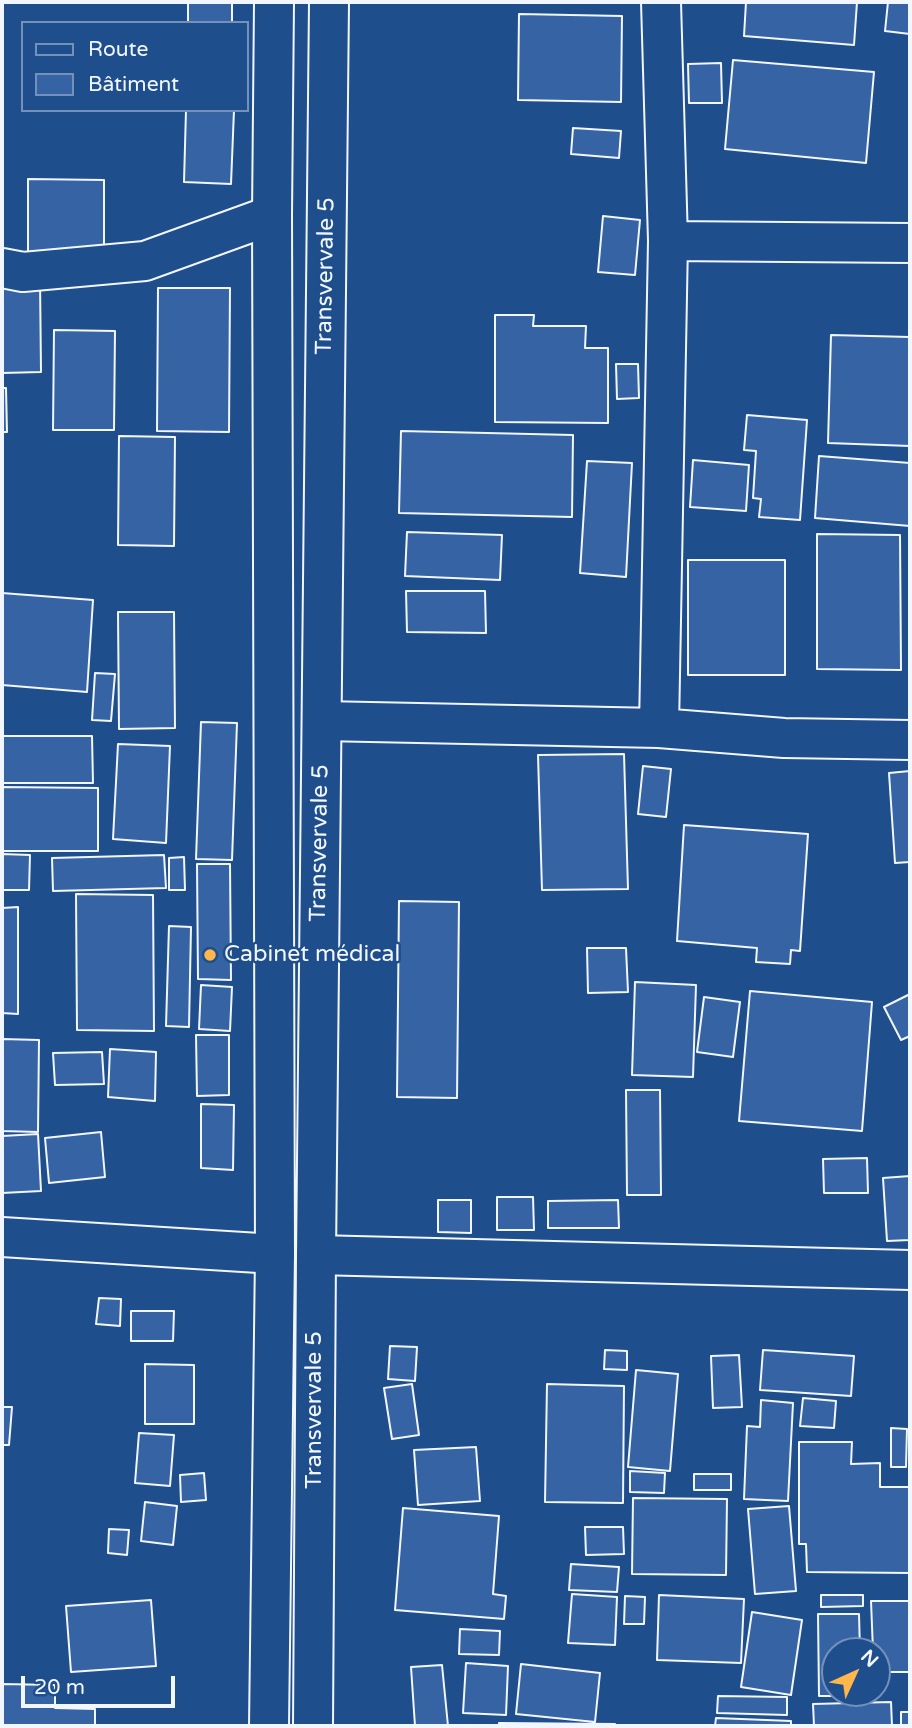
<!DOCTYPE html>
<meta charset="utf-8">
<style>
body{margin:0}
#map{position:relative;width:912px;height:1728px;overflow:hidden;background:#1f4e8c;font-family:"Varela Round",sans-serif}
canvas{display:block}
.frame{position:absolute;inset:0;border:4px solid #f2f6ff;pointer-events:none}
.legend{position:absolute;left:21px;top:21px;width:228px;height:91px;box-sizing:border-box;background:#1f4e8c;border:2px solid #7391ba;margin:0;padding:9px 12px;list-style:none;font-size:21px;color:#f2f6ff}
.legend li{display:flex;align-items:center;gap:14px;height:35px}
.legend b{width:35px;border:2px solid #7391ba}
.north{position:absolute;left:821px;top:1637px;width:70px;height:70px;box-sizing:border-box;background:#1f4e8c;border:2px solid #7391ba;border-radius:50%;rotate:45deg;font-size:19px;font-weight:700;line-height:28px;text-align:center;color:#f2f6ff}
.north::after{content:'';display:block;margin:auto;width:24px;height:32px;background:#ffb74d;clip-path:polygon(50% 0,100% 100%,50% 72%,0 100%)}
.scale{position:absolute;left:21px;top:1676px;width:154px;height:32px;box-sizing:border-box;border:4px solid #f2f6ff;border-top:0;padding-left:9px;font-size:21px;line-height:24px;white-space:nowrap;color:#f2f6ff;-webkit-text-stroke:5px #1f4e8c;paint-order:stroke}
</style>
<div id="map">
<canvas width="912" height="1728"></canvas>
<div class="frame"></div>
<ul class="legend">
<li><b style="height:9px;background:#1f4e8c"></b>Route</li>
<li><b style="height:19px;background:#3563a3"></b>Bâtiment</li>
</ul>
<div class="north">N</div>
<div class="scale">20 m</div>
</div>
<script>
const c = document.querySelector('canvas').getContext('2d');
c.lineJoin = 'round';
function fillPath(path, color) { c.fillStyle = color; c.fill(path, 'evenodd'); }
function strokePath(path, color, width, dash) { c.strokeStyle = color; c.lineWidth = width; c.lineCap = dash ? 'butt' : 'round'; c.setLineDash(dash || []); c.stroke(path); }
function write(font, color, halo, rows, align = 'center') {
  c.font = font + ' "Varela Round",sans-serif'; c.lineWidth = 5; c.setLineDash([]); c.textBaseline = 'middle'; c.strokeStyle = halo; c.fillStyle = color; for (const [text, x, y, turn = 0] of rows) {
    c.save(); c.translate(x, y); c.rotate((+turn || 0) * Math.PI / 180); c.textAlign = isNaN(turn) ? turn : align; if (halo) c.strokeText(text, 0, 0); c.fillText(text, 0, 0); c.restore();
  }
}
const building = new Path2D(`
 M188 2H232V23H188Z
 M746 2H857L854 45 744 36Z
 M888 2H910V34L885 31Z
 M519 14 622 16 621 102 518 100Z
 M733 60 874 72 866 163 725 149Z
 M721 63 722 103H689L688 64Z
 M186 110H234L231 184 184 182Z
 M573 128 621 131 619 158 571 154Z
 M28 179 104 180V257L28 258Z
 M603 216 640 220 635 275 598 272Z
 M2 280H40L41 372 2 373Z
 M158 288H230L229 432 157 431Z
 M495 315H534L533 326H586L585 348H608V423L495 422Z
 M54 330 115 331 114 430H53Z
 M831 335 910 337V446L828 443Z
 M616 364H638L639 398 617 399Z
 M2 388H6L7 432H2Z
 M747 415 807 420 800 520 759 517 761 499 753 498 756 451 744 450Z
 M401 431 573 435 572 517 399 513Z
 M119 436 175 437 174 546 118 545Z
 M819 456 910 463V526L815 518Z
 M693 460 749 465 746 511 690 507Z
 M587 461 632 463 626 577 580 573Z
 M407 532 502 535 500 580 405 576Z
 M817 534 900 535 901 670 817 669Z
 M688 560H785V675H688Z
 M406 591H485L486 633 407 632Z
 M2 593 93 600 87 692 2 685Z
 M118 612H174L175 728 119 729Z
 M95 673 115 674 111 721 92 720Z
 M201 722 237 723 232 860 196 859Z
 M2 736H92L93 783H2Z
 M118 744 170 746 166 843 113 839Z
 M624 754 628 889 542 890 538 755Z
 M643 766 671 769 666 817 638 814Z
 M910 771V862L895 863 889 773Z
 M2 787 98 788V851H2Z
 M684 825 808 834 800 951 791 950 790 964 756 962 757 948 677 941Z
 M2 854 30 855 29 890H2Z
 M164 855 166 888 53 891 52 858Z
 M184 857 185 890H169V858Z
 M197 864H230L231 980 198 979Z
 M76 894 153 895 154 1031 77 1030Z
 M399 901 459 902 457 1098 397 1097Z
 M18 907V1014L2 1013V908Z
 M169 926 191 927 189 1027 166 1026Z
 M587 948H626L628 992 588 993Z
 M635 982 696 985 693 1077 632 1075Z
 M201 985 232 987 230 1031 199 1029Z
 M750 991 872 1002 862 1131 739 1121Z
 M910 994V1036L901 1040 884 1007Z
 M704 997 740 1002 733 1057 697 1052Z
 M196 1035H229V1095L197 1096Z
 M2 1039 39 1040 38 1132 2 1131Z
 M110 1049 156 1052 155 1101 108 1097Z
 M102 1052 104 1084 55 1085 53 1053Z
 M626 1090H660L661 1195H627Z
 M201 1104 234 1105 233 1170 201 1168Z
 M101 1132 105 1177 49 1183 45 1138Z
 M38 1134 41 1191 2 1193V1136Z
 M867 1158 868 1193H824L823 1159Z
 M910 1176V1240L887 1241 883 1178Z
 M497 1197H533L534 1230H497Z
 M438 1200H471V1233L438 1232Z
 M618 1200 619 1228H548V1201Z
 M99 1298 121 1299 120 1326 96 1324Z
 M131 1311H174L173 1341H131Z
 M390 1346 417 1347 415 1381 388 1379Z
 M605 1350 627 1351V1370L604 1369Z
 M763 1350 854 1356 851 1396 760 1390Z
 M739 1355 742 1407 713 1408 711 1356Z
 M145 1364 194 1365V1424H145Z
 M636 1370 678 1374 670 1471 628 1467Z
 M412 1384 419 1435 392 1439 384 1388Z
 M547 1384 624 1386 623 1503 545 1502Z
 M803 1398 836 1401 834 1428 800 1426Z
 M761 1400 793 1403 788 1501 744 1499 747 1426 760 1427Z
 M2 1407H12L9 1445H2Z
 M891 1428 907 1429 906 1467H891Z
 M139 1433 174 1435 170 1486 135 1483Z
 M799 1442H852L851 1464 880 1463V1487H910V1573L807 1572 806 1544H799Z
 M476 1447 480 1501 418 1505 414 1450Z
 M630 1471 665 1473 664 1493 630 1492Z
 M204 1473 206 1500 181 1502 180 1475Z
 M694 1474H731V1490H694Z
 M633 1498 727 1499 726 1575 632 1574Z
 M145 1502 177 1506 173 1545 141 1541Z
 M789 1506 796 1591 755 1594 748 1509Z
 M403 1508 499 1516 493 1594 506 1596 504 1619 395 1610Z
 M585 1527H623L624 1554 586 1555Z
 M109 1529 129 1530 127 1555 108 1553Z
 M571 1564 619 1567 617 1592 569 1590Z
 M572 1594 617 1597 615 1645 568 1643Z
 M659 1595 744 1599 741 1663 657 1660Z
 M821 1595H863V1606L821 1607Z
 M625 1596 645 1597 644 1624H624Z
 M151 1600 156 1666 71 1672 66 1606Z
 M871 1601H910V1672H877V1651H873Z
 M752 1612 802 1620 791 1695 741 1687Z
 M818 1614H859L860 1651H835V1693H861V1696H819Z
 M460 1629 500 1631 499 1655 459 1654Z
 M466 1663 508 1666 506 1715 463 1713Z
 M521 1664 600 1673 595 1722 516 1714Z
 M442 1665 448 1726H415L411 1667Z
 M2 1684 55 1685V1708L95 1709V1726H2Z
 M718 1696 787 1697V1715L717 1713Z
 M891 1702 892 1726H814L813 1704Z
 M901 1712H910V1726H901Z
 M716 1718 791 1721V1726H715Z
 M499 1723 615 1724V1726H499Z`);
fillPath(building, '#3563a3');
strokePath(building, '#f2f6ff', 2);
const minor = new Path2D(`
 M668 241 910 243
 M2 268 23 272 145 261 272 215
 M322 721 659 728 668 241 661 2
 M659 728 784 738 910 740
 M2 1237 275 1254
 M316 1255 910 1270`);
const major = new Path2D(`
 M269 1726 275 1254 272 215 274 2
 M313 1726 316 1255 329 2`);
strokePath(minor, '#f2f6ff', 42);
strokePath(major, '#f2f6ff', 42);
strokePath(minor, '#1f4e8c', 38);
strokePath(major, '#1f4e8c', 38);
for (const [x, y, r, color] of [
 [210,955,7,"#ffb74d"]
]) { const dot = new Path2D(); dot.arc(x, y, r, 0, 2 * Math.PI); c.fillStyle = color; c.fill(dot); strokePath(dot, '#1f4e8c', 2.5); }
write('23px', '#f2f6ff', '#1f4e8c', [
 ["Transvervale 5",326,276,-89],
 ["Transvervale 5",320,843,-89],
 ["Transvervale 5",315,1410,-90]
]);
write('23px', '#f2f6ff', '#1f4e8c', [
 ["Cabinet médical",224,955]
], 'left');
</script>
